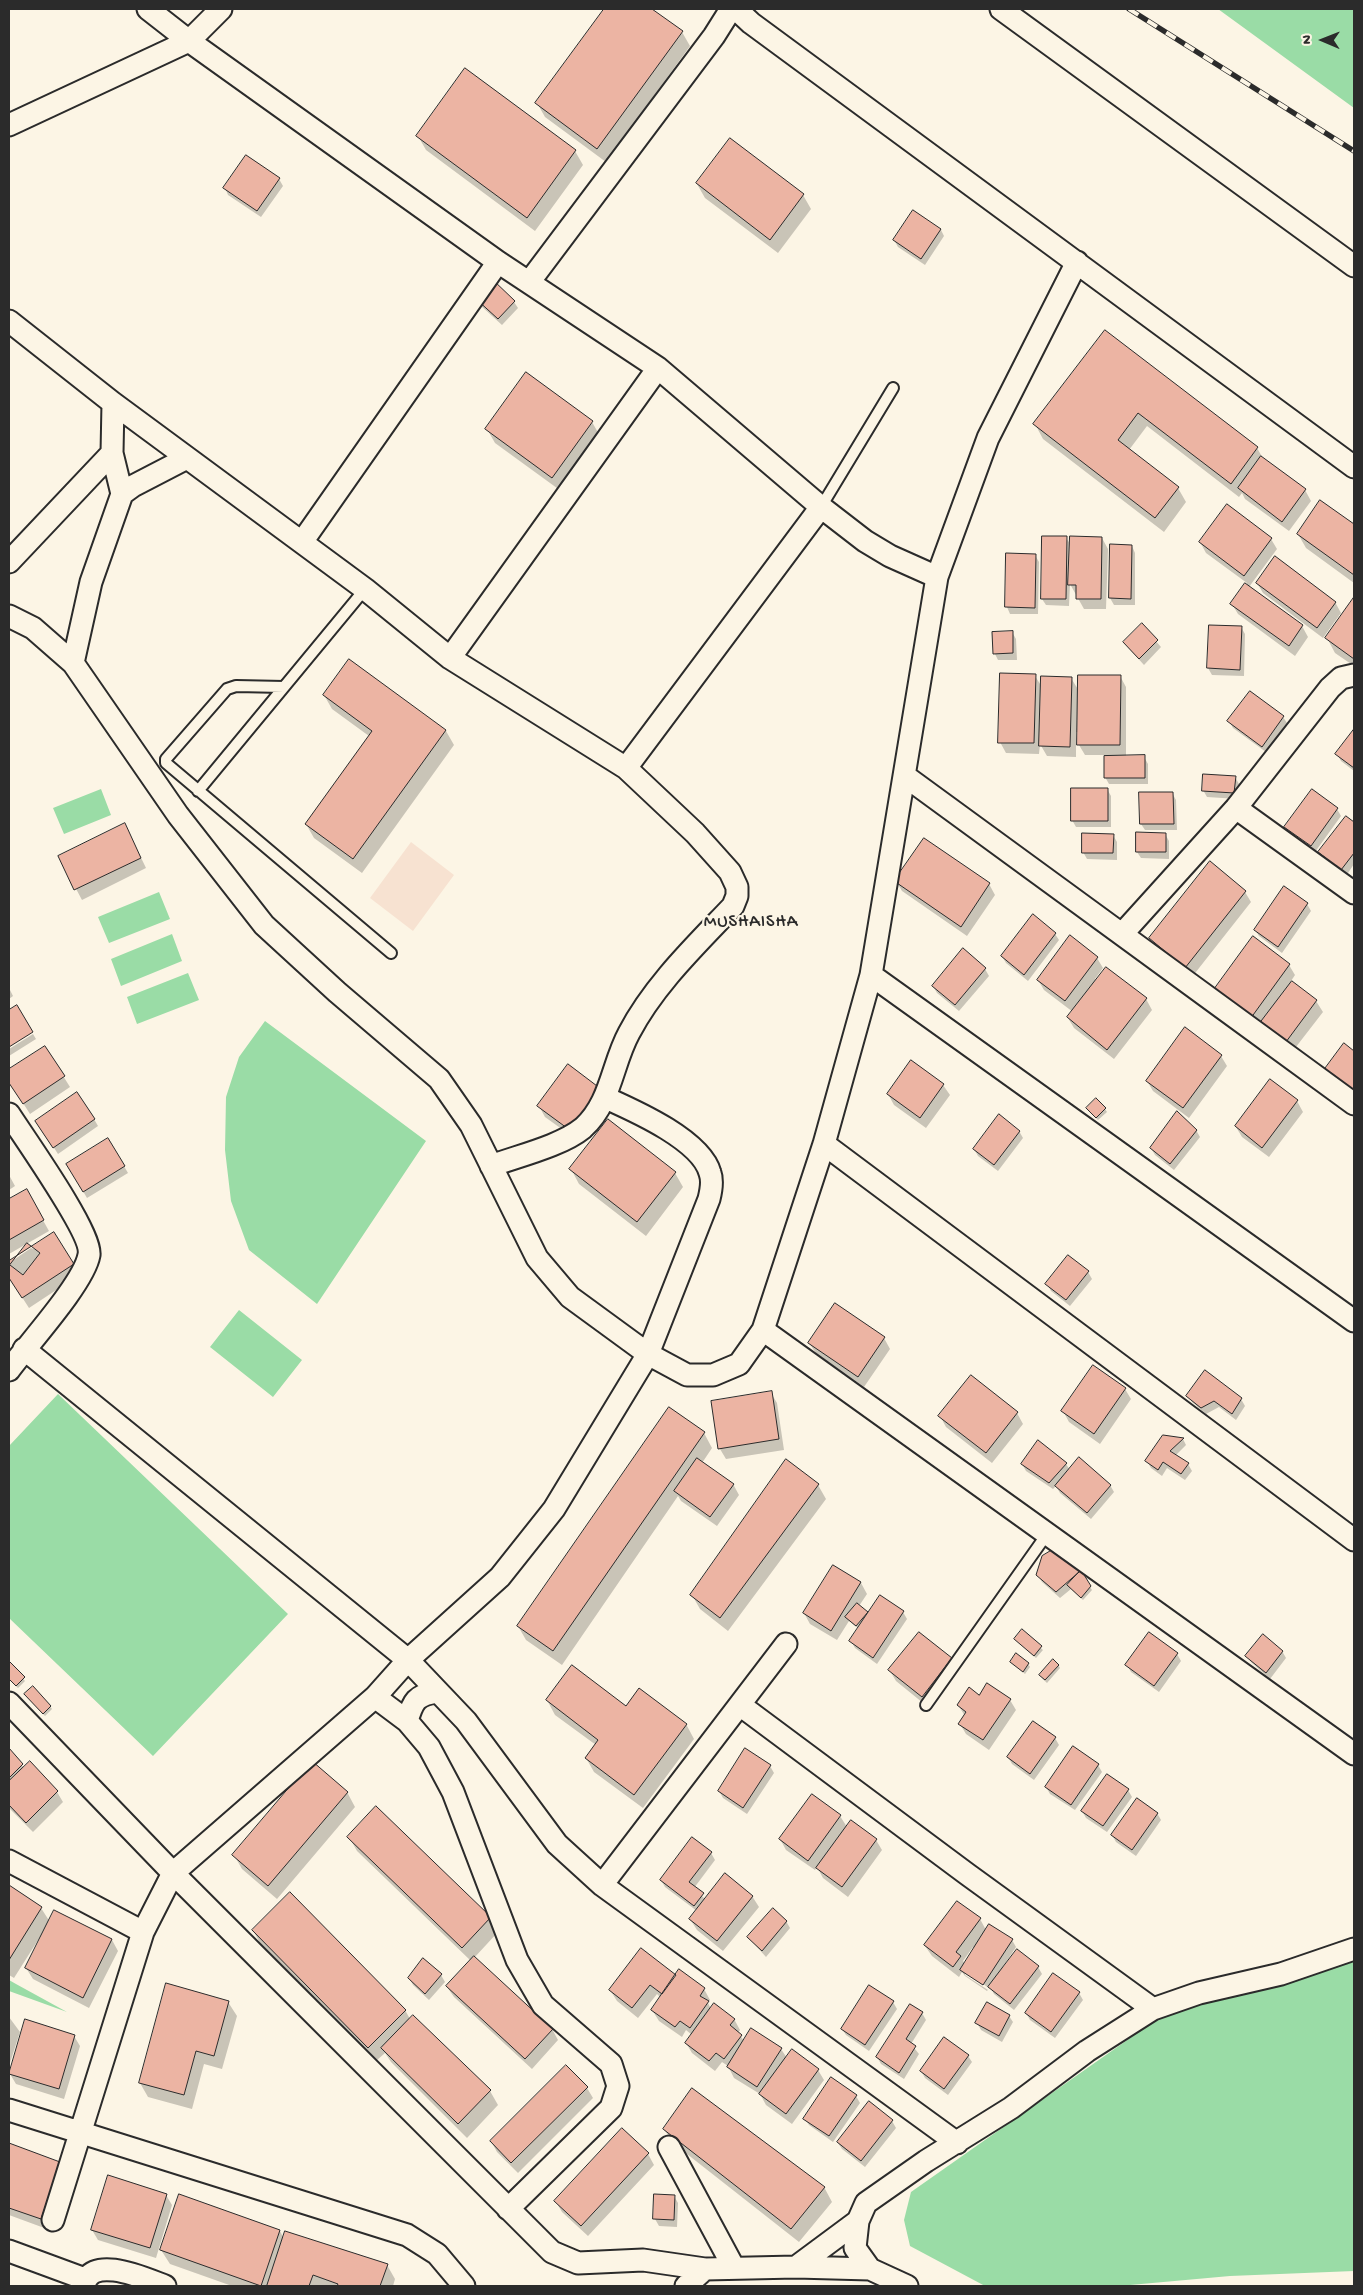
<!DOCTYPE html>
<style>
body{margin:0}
#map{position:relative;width:1363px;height:2295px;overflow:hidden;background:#fcf5e5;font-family:"Gochi Hand",sans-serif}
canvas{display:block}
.frame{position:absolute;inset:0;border:10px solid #2b2b2b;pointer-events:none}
.north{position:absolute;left:1298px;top:15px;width:50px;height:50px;-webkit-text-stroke:4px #fcf5e5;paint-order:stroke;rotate:271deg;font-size:14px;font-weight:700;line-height:20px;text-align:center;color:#2b2b2b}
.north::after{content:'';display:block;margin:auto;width:18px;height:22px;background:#2b2b2b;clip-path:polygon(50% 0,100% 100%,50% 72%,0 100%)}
</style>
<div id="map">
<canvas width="1363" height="2295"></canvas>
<div class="frame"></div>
<div class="north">N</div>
</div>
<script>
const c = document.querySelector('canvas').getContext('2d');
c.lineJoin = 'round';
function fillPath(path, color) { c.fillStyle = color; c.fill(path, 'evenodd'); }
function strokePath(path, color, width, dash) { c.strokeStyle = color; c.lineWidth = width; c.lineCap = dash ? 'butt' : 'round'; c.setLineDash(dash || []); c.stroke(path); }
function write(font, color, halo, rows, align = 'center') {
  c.font = font + ' "Gochi Hand",sans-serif'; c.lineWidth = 4.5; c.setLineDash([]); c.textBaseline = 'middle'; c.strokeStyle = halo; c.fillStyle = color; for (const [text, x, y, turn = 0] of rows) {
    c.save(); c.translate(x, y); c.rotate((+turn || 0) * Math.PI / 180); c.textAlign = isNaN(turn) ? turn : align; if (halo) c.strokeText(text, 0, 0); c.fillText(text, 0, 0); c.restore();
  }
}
fillPath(new Path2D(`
 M411 842 454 875 413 931 370 898Z`), '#f7e2d1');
fillPath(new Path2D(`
 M1218 9H1354V108Z
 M101 789 111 815 64 834 53 808Z
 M159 892 170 919 109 943 98 917Z
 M172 934 182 961 121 986 111 959Z
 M188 973 199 1000 137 1024 127 997Z
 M265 1021 426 1141 317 1304 249 1250 231 1201 225 1150 226 1097 239 1057Z
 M239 1310 302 1360 273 1397 210 1347Z
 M58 1394 288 1614 153 1756 9 1618V1446Z
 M1354 1955V2271L1230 2276 1119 2286H985L910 2246 904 2220 911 2192 1160 2017 1211 1994Z
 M9 1980 16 1984 67 2012 9 1991Z`), '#9adca6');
fillPath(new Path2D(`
 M605 9H650L682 32 690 46 606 162 545 117 537 103Z
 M418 136 575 151 583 165 535 231 426 150Z
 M279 179 283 186 261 217 228 195 225 188Z
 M697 184 803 195 811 209 778 253 705 198Z
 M941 230 944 236 925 265 898 247 894 240Z
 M476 298 514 302 518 308 502 325 480 305Z
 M1105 331 1257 448 1264 460 1305 490 1311 501 1289 531 1245 499 1242 493 1239 497 1147 426 1129 450 1178 488 1186 502 1164 532 1043 439 1035 424Z
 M592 422 600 436 561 491 495 443 487 429Z
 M1321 501 1354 525V583L1306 548 1298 534Z
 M1066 538 1071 545 1102 538 1108 549 1106 609H1084L1070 584 1069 606 1046 605 1042 599Z
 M1271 539 1277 549 1249 587 1302 626 1308 637 1295 656 1238 614 1232 604 1247 583 1206 553 1200 542Z
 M1132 546 1135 553V605H1114L1110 598Z
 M1035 555 1039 562 1038 614H1010L1007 607Z
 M1257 583 1335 602 1341 613 1323 638 1263 593Z
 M1354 599V666L1335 653 1327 638Z
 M1142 625 1161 647 1144 665 1124 643Z
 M1210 626 1241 627 1245 634 1244 676 1212 675 1208 668Z
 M1012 632 1016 639 1017 660H998L995 654Z
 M349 661 446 731 454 745 362 873 314 838 306 824 369 736 332 709 324 695Z
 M1035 676 1042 687 1071 678 1079 691 1120 676 1126 687V757H1144L1148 764V784H1109L1105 777V755H1085L1079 745V732H1076V757L1047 756 1040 744 1039 754 1006 753 1000 742Z
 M1283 717 1287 723 1266 752 1233 728 1229 721Z
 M1354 731V771L1341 761 1337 754Z
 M1235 777 1239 784 1238 799 1207 797 1203 790Z
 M1107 789 1111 796V827H1076L1072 820Z
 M1172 793 1176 800 1177 830H1145L1141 824Z
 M1337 809 1341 816 1315 852 1290 834 1286 827Z
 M1346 817 1354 824V864L1346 876 1324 859 1320 852Z
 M1165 834 1169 841V859L1141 858 1137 852Z
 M130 835 146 868 82 900 59 857Z
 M1113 835 1117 842V860L1087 859 1083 852Z
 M1210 863 1245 892 1251 902 1192 977 1156 949 1150 938Z
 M896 881 989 884 995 895 967 936 902 891Z
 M1307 904 1311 911 1282 953 1259 936 1255 930Z
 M1055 934 1059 940 1028 981 1006 963 1002 956Z
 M1097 958 1103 968 1095 979 1146 999 1152 1010 1114 1059 1074 1028 1068 1018 1073 1012 1044 990 1038 980Z
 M1289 965 1295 975 1291 981 1316 1001 1323 1012 1289 1056 1218 1005Z
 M985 969 989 976 959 1011 937 993 933 986Z
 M9 988 13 996 9 999Z
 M33 1034 36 1039 9 1056V1049Z
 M45 1047 70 1087 30 1114 9 1081V1071Z
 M1221 1056 1227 1066 1189 1118 1153 1091 1147 1081Z
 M911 1062 943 1085 950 1095 926 1128 894 1105 888 1094Z
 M568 1066 577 1140 545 1117 539 1106Z
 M1297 1101 1303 1112 1269 1157 1242 1137 1236 1127Z
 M1105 1109 1107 1112 1098 1120 1089 1111Z
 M94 1119 98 1126 58 1154 41 1128Z
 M1196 1130 1200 1137 1174 1170 1155 1155 1151 1148Z
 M1019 1131 1023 1138 998 1171 978 1156 974 1149Z
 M108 1139 128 1173 87 1198 67 1164Z
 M571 1169 675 1173 683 1187 646 1236 579 1184Z
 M9 1175 15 1186 9 1190Z
 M26 1190 49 1231 9 1254V1201Z
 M31 1248 73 1264 79 1275 29 1308 9 1277V1263Z
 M1088 1272 1092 1279 1070 1306 1051 1291 1047 1284Z
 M884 1338 890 1349 864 1387 816 1353 809 1343Z
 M1125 1389 1131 1399 1100 1444 1069 1422 1063 1411Z
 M771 1393 777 1403 784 1450 726 1459 720 1449Z
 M1188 1396 1241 1399 1245 1406 1236 1420 1219 1407 1206 1414 1192 1402Z
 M669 1408 704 1433 712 1448 702 1463 733 1484 739 1495 717 1526 681 1501 678 1496 562 1665 526 1640 518 1626Z
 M1017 1413 1023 1424 992 1463 946 1427 940 1416Z
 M1183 1439 1186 1445 1175 1456 1188 1464 1192 1471 1185 1480 1167 1468 1162 1476 1151 1468 1147 1461Z
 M1022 1464H1066L1070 1470 1110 1485 1114 1492 1091 1519 1060 1493 1056 1486 1053 1489 1026 1471Z
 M818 1485 826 1499 728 1631 700 1609 692 1595Z
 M1043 1557 1089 1573 1084 1577 1092 1590 1083 1600 1071 1589 1060 1598 1042 1582 1038 1575Z
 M834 1566 861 1583 867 1594 859 1606 868 1615 903 1612 907 1619 877 1664 855 1648 851 1641 859 1629 849 1621 837 1640 810 1624 804 1613Z
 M1022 1631 1043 1650 1036 1658 1015 1639Z
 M1282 1651 1286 1658 1270 1679 1251 1662 1247 1656Z
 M1177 1654 1181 1661 1159 1692 1131 1672 1127 1665Z
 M951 1659 957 1670 928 1707 896 1681 890 1671Z
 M1012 1662 1028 1664 1030 1667 1025 1674Z
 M9 1663 25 1681 18 1688 9 1679Z
 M1058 1665 1060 1668 1047 1683 1042 1678 1041 1675Z
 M980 1696 1010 1700 1016 1710 989 1750 966 1734 960 1724 965 1716 958 1705Z
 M27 1697 50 1706 52 1709 45 1716Z
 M547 1700 627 1708 686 1724 694 1739 643 1808 594 1772 586 1758 596 1745 555 1715Z
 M1055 1738 1059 1745 1034 1780 1012 1764 1008 1757Z
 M9 1750 24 1768 30 1763 57 1792 63 1802 33 1832 9 1808Z
 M1098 1765 1102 1772 1075 1810 1050 1794 1046 1787Z
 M770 1766 774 1773 747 1814 723 1798 719 1791Z
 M1128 1790 1132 1797 1107 1832 1086 1818 1082 1811Z
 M347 1792 355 1807 277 1899 242 1869 234 1855Z
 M812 1795 840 1816 847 1827 876 1840 882 1850 848 1897 823 1878 817 1867 815 1870 786 1850 780 1839Z
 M1157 1813 1161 1820 1136 1856 1116 1842 1112 1835Z
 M349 1837 490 1918 498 1932 474 1958 552 2029 558 2040 532 2069 454 1997 447 1987 471 1961 357 1851Z
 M711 1853 715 1860 694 1888 706 1900 752 1896 759 1907 723 1951 697 1930 690 1919 697 1911 665 1887 661 1880Z
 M9 1887 41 1908 50 1922 55 1911 112 1940 118 1951 89 2008 33 1979 26 1968 41 1938 40 1937 14 1978 9 1975Z
 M980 1919 986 1930 1012 1940 1016 1947 1003 1967H1038L1042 1974 1014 2010 994 1994 990 1987 987 1991 965 1976 962 1972 959 1977 932 1956 925 1946ZM973 1947 974 1949 965 1964 963 1961ZM965 1972 989 1988 988 1990 965 1975Z
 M786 1921 790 1928 766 1957 748 1937Z
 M253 1930 405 2010 410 2019 413 2016 490 2091 498 2105 467 2138 391 2062 385 2053 376 2061 261 1945Z
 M423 1960 441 1975 445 1982 429 2000 413 1985 409 1978Z
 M676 1977 704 1989 710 2000 708 2003 711 2009 734 2019 740 2030 738 2033 745 2042 752 2030 781 2049 787 2058 818 2070 824 2080 792 2124 766 2105 760 2094 734 2078 728 2066 722 2062 715 2071 692 2053 686 2043 692 2035 686 2030 682 2037 659 2021 652 2010 661 1998 657 1994 638 2018 617 2001 610 1990Z
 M1079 1993 1083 2000 1055 2038 1030 2020 1026 2013Z
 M228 2002 237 2016 222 2069 204 2064 192 2109 148 2097 140 2083Z
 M893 2002 897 2009 869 2051 846 2035 842 2029Z
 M910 2006 922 2013 926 2020 911 2044 919 2054 904 2079 881 2064 877 2057Z
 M1009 2016 1013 2022 1002 2042 981 2030 977 2023Z
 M9 2017 20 2032 9 2066Z
 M74 2036 80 2046 64 2099 16 2084 10 2074Z
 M968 2056 972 2062 948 2095 925 2078 921 2071Z
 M587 2088 593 2098 518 2173 497 2152 491 2141Z
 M856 2096 860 2103 833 2142 809 2125 805 2119Z
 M892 2121 896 2128 865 2167 842 2149 838 2143Z
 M664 2129 824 2187 832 2202 799 2242 673 2143Z
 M9 2145 60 2163 66 2173 47 2229 9 2215Z
 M648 2154 654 2165 588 2236 562 2212 556 2202Z
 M166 2195 172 2205 156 2258 98 2240 92 2230Z
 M180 2196 280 2231 284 2239 387 2265 395 2279 393 2286H232L170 2264 161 2250Z
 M655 2196H674L678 2203 677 2227 659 2226 655 2219Z`), '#0003');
const building = new Path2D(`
 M604 9H652L683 31 597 149 535 103Z
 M465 68 576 150 527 218 416 136Z
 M730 138 804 194 770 240 696 183Z
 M246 155 280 178 257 211 223 188Z
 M913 210 941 229 921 259 893 240Z
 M492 279 515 301 498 319 475 298Z
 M1105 330 1258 447 1231 484 1138 413 1118 440 1179 487 1155 518 1033 424Z
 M526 372 593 421 552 478 485 429Z
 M1261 456 1306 489 1282 522 1238 488Z
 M1320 500 1354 524V575L1297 534Z
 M1227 504 1272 538 1244 576 1199 542Z
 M1042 536H1067L1066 599H1041Z
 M1070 536 1102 537 1101 599H1076V585H1068Z
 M1110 544 1132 545 1131 599 1109 598Z
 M1006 553 1036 554 1035 608 1005 607Z
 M1275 556 1336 602 1317 628 1256 583Z
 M1245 583 1303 625 1289 646 1230 604Z
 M1354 597V659L1325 638Z
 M1142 623 1158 640 1139 659 1123 642Z
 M1209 625 1242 626 1240 670 1207 668Z
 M1013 631V653L993 654 992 632Z
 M349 659 446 730 353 859 305 824 372 731 323 695Z
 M1000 673 1036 674 1034 743H998Z
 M1078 675H1121L1120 745H1077Z
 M1041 676 1072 677 1070 747 1039 746Z
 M1250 691 1284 716 1262 747 1227 721Z
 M1354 729V768L1335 754Z
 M1145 755V778H1104V756Z
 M1203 774 1236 776 1234 793 1202 791Z
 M1071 788H1108V821H1071Z
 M1312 789 1338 808 1311 846 1284 827Z
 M1139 792H1173L1174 824H1140Z
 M1346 816 1354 822V853L1341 870 1318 852Z
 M125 823 141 858 74 890 58 856Z
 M1136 832 1166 833V852H1136Z
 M1082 833 1114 834 1113 853H1082Z
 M924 838 990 883 961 927 894 881Z
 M1210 861 1246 891 1185 968 1149 938Z
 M1284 886 1308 903 1278 947 1254 930Z
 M1033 914 1056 933 1024 975 1001 956Z
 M1070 935 1098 957 1065 1001 1037 980Z
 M1253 936 1290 964 1248 1022 1210 995Z
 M963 948 986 968 955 1005 932 986Z
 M1106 967 1147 998 1107 1050 1067 1017Z
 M1292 981 1317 1000 1283 1046 1257 1027Z
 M17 1005 33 1032 9 1047V1010Z
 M1185 1027 1222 1055 1183 1108 1146 1081Z
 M1344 1043 1354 1051V1093L1324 1070Z
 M45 1046 65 1076 23 1104 9 1083V1069Z
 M911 1060 944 1084 920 1118 887 1094Z
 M568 1064 601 1089 571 1131 537 1106Z
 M1270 1079 1298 1100 1262 1148 1235 1126Z
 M77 1092 95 1119 53 1148 35 1121Z
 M1096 1098 1106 1108 1096 1118 1086 1108Z
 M1177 1111 1197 1130 1170 1164 1150 1148Z
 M999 1114 1020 1131 994 1165 973 1149Z
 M608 1119 676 1172 637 1222 569 1169Z
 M108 1138 125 1166 83 1192 66 1164Z
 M27 1189 44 1220 9 1240V1199Z
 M54 1232 74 1264 22 1298 9 1278V1261Z
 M27 1243 40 1253 23 1275 10 1265Z
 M1068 1255 1089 1271 1066 1300 1045 1284Z
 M835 1303 885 1337 858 1377 808 1343Z
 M1093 1365 1126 1388 1094 1434 1061 1411Z
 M1205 1370 1242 1398 1232 1414 1214 1401 1201 1408 1186 1396Z
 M971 1375 1018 1412 986 1453 938 1416Z
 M772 1391 779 1439 718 1449 711 1401Z
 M669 1407 705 1432 553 1651 517 1626Z
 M1163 1435 1184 1438 1170 1451 1189 1463 1181 1474 1163 1462 1158 1470 1145 1461Z
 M1038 1440 1067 1463 1049 1483 1021 1464Z
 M1079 1457 1111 1485 1087 1513 1055 1486Z
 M697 1458 734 1484 710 1517 674 1491Z
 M786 1459 819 1484 720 1618 690 1595Z
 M1059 1546 1086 1566 1056 1592 1036 1575 1042 1556Z
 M833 1565 861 1582 831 1631 803 1613Z
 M1081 1570 1091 1586 1081 1598 1067 1585Z
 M880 1595 904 1611 873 1658 849 1641Z
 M857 1603 868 1612 856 1626 845 1617Z
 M1022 1629 1042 1646 1034 1656 1014 1639Z
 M919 1632 952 1658 922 1697 888 1670Z
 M1149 1632 1178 1653 1154 1686 1125 1665Z
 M1263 1634 1283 1651 1266 1673 1245 1656Z
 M1016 1653 1029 1663 1023 1672 1010 1662Z
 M1053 1659 1059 1665 1045 1680 1039 1675Z
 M9 1661 25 1677 16 1686 9 1679Z
 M572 1665 626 1706 639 1688 687 1724 634 1795 585 1758 598 1740 546 1700Z
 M987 1683 1011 1699 983 1740 958 1724 966 1712 957 1705 969 1687 979 1695Z
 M33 1686 51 1706 43 1714 24 1694Z
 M1033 1721 1056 1737 1030 1774 1007 1757Z
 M1073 1746 1099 1764 1071 1805 1045 1787Z
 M9 1748 23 1764 9 1778Z
 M745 1748 771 1765 743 1808 718 1791Z
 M30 1761 58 1791 26 1823 9 1805V1781Z
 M312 1761 348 1792 268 1886 232 1855Z
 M1107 1774 1129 1789 1103 1826 1081 1811Z
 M812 1794 841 1815 808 1861 779 1839Z
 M1137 1798 1158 1813 1132 1850 1111 1835Z
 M376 1806 491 1917 462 1948 347 1837Z
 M851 1820 877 1839 842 1887 816 1868Z
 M692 1837 712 1852 689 1882 704 1893 694 1906 660 1880Z
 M725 1873 753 1896 717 1941 689 1919Z
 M9 1885 42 1907 9 1960Z
 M290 1892 406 2010 368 2048 252 1930Z
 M957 1901 981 1918 956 1952 961 1956 953 1967 924 1945Z
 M773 1908 787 1921 762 1951 747 1937Z
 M54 1910 112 1939 83 1998 25 1968Z
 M989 1924 1013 1939 983 1985 960 1970Z
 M641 1948 676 1975 662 1994 650 1985 632 2008 609 1990Z
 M1017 1949 1039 1966 1010 2004 988 1987Z
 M474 1956 553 2029 525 2059 446 1986Z
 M423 1958 442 1974 425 1994 408 1978Z
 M679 1969 705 1988 700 1996 709 2001 690 2028 680 2021 675 2027 651 2010Z
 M1053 1973 1080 1992 1051 2032 1025 2013Z
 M166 1983 229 2001 214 2056 196 2051 184 2095 139 2083Z
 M869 1985 894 2001 865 2045 841 2029Z
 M987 2002 1010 2015 999 2036 975 2023Z
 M714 2003 735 2019 730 2025 742 2035 724 2059 716 2053 709 2061 685 2043Z
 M910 2004 923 2012 906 2039 916 2046 899 2073 876 2057Z
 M413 2015 491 2090 458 2124 381 2048Z
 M25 2019 75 2035 59 2089 9 2074Z
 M751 2028 782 2048 757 2087 727 2067Z
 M944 2037 969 2055 944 2089 920 2071Z
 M792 2049 819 2069 786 2114 759 2094Z
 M566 2065 588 2087 511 2163 490 2141Z
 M831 2077 857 2095 829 2136 803 2119Z
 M692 2088 825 2187 791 2229 663 2129Z
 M869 2101 893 2120 861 2161 837 2142Z
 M622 2128 649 2153 581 2226 554 2201Z
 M9 2143 60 2162 41 2219 9 2208Z
 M108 2175 167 2194 150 2248 91 2230Z
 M179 2194 280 2230 261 2286 160 2250Z
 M654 2194 675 2195 674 2220 653 2219Z
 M285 2231 388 2264 380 2286H337L338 2284 313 2275 309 2286H267Z`);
fillPath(building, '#ecb4a3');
strokePath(building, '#2b2b2b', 1);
const service = new Path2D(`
 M821 507 893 388
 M284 687 236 686 227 689 166 759V763L391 953
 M198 791 365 589
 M926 1705 1047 1534`);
const minor = new Path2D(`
 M148 9 189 41 498 262 658 368 821 507 865 541 890 556 937 577
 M736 9 751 23 1354 467
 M1001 9 1354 266
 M9 125 189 41 221 9
 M530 281 714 36 731 9
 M9 321 113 403 365 589 450 658 626 768 695 833 730 872 737 887V896L733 906C696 945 654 985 629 1033 612 1064 611 1103 583 1128 561 1146 518 1156 491 1166
 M122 494 133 486 187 458
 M302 542 498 262
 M9 562 112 453
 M9 616 33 628 73 663 178 815 264 925 337 992 439 1079 471 1125 537 1258 570 1297 648 1354 687 1375H713L739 1364 763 1330 824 1144 871 975 937 577 988 438 1077 262
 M450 658 658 368
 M73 663 91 582 122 494 112 453 113 403
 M626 768 821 507
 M905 776C1055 884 1204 995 1354 1104
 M1236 808 1354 893
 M1123 933 1236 808 1330 688 1341 678 1354 675
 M871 975 1354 1321
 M9 1114C23 1136 93 1234 89 1255 84 1283 28 1344 9 1370
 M824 1144 1354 1540
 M763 1330 1354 1754
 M24 1349 408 1660 466 1721 557 1844 602 1885 957 2143
 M375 1697 407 1721 429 1747 453 1792 517 1960 543 2005 611 2064 618 2086 611 2108 508 2209
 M9 1703 173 1873 552 2252 578 2263 643 2260 705 2269 796 2267 870 2269
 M740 1705 967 1874 1153 2009
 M407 1721C413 1701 416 1695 437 1692
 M9 1861 143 1932
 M602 1885 786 1644
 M9 2110 407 2235 437 2254 464 2286
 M669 2147 734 2268
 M53 2220 143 1932 173 1873 375 1697 408 1660 500 1577 554 1509 648 1354 709 1199C711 1191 713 1181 710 1173 701 1140 635 1111 606 1098
 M9 2251 85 2279
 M796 2267 858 2221
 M84 2286C90 2253 146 2279 165 2286
 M686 2286 705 2269
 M907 2286 870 2269 855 2248 858 2221 866 2203 926 2161 1011 2108 1087 2051 1153 2009 1199 1993 1281 1974 1354 1949`);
strokePath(service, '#2b2b2b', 14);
strokePath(minor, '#2b2b2b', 25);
strokePath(service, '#fcf5e5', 10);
strokePath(minor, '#fcf5e5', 21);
const rail = new Path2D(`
 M1129 9 1354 151`);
strokePath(rail, '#2b2b2b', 5.5);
strokePath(rail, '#fcf5e5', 4, [11]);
c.letterSpacing = '1px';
write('18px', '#2b2b2b', '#fcf5e5', [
 ["MUSHAISHA",751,923]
]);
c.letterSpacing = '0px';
</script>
